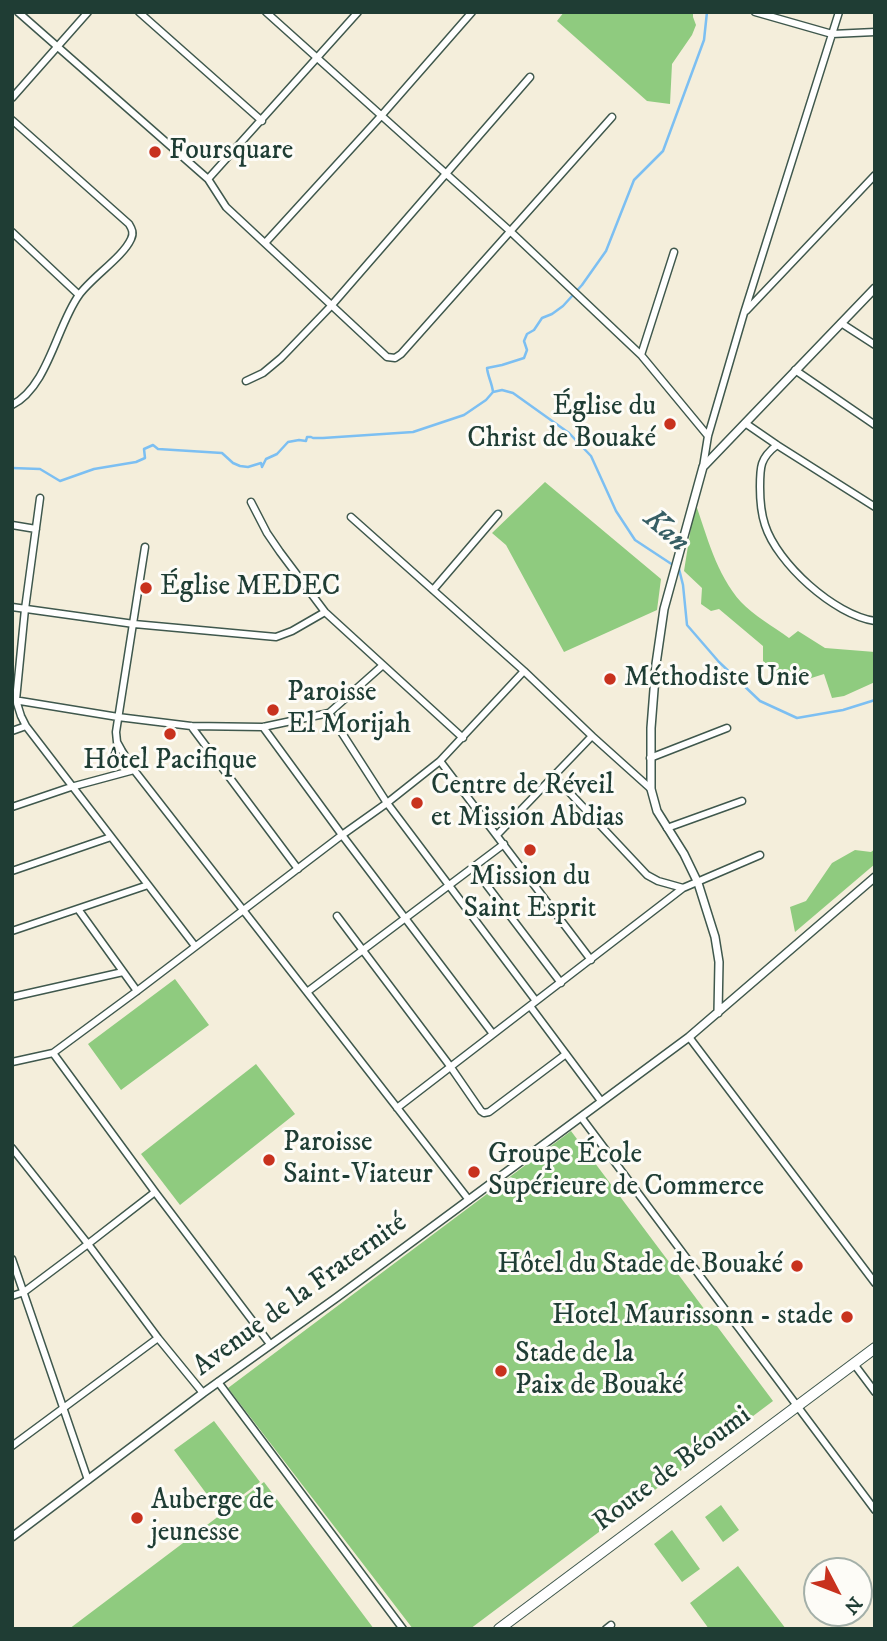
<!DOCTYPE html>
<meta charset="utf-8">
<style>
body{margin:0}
#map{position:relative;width:887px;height:1641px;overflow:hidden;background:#f4eedb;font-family:"IM FELL DW Pica",serif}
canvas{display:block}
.frame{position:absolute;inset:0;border:14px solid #1f3d34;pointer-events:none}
.north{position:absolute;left:803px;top:1557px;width:70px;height:70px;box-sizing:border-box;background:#fdfcf7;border:2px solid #a4b0a9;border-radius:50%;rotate:132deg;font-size:19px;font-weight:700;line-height:28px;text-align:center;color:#1f3d34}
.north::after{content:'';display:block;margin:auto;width:24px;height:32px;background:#c8321e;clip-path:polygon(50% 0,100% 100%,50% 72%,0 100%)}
</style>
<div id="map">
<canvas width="887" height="1641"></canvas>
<div class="frame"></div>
<div class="north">N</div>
</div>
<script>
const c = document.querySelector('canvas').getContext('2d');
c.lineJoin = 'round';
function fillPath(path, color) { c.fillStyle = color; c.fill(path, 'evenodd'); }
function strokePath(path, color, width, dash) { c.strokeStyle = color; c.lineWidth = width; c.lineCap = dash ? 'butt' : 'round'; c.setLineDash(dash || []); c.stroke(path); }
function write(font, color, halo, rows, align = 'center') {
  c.font = font + ' "IM FELL DW Pica",serif'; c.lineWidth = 6; c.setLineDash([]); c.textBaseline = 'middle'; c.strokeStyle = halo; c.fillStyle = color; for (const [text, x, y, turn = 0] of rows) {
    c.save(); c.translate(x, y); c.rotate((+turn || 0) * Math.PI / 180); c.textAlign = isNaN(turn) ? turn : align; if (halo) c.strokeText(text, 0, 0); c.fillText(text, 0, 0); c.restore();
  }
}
fillPath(new Path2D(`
 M564 12H693V17L696 25 692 35 672 64 670 104 647 101 557 21Z
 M545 482 661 579 657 610 564 652 506 545 492 533Z
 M695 502C707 536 716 574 741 602 753 615 774 627 789 638L798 631 825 648 875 652V682L844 696 832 698 824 674 802 681 777 672 763 661V646L719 609 711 611 701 604 702 588 684 571Z
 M875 849V864L795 932 790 907 806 901 832 863 855 850 871 852Z
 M175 979 209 1025 121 1090 88 1044Z
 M256 1064 295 1114 180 1205 141 1154Z
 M571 1131 773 1401 470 1629H413L228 1388Z
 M214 1421 260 1482 220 1512 174 1450Z
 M264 1482 374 1629H69Z
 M721 1505 739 1530 723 1542 705 1517Z
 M672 1530 700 1569 682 1582 654 1544Z
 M738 1566 786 1629H709L690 1603Z`), '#8fcb7f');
strokePath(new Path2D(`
 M493 392 502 390 513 393 569 433 591 456 616 511 635 540 679 569 683 585 687 625 719 662 760 701 797 718 843 710 875 700
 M12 468 40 469 60 481 94 469 136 462 145 458 144 449 153 445 158 449 222 453 233 463 240 466 248 467 261 463 262 467 266 459 277 454 288 442 299 440 306 441 307 437H311L313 438H323L413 432 464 415 486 400 493 392C492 383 488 377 487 368L502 365 524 358 527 350 524 341 527 334 534 330 542 318 552 314 563 306 582 285 606 251 634 180 663 151 704 40 707 12`), '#7cbff2', 2.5);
const minor = new Path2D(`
 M18 12 208 179
 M139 12 262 121
 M266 12 511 232 641 355 708 436
 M358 12 208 179 226 207 387 357 395 358 401 354 612 117
 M755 12 832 34 875 32
 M12 98 88 12
 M12 120 129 224C132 229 134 233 131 239 123 257 92 277 79 295 57 325 48 387 12 405
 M12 232 79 295
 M265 243 381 116 472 12
 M746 311 875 175
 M841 323 875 345
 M641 355 674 252
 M795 370 875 425
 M246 381 263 373 281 358 331 306 530 77
 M745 423 777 445 875 507
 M777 445C760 458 760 467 760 487 760 499 761 513 765 525 777 563 834 615 875 621
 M703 467 708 436 744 313 839 12
 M40 498 25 609 16 700 21 716 26 726 195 946
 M251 502 267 533 280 552 325 612 463 738
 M351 517 524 671 592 736 651 789
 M12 525 36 529
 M145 547 116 732 117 742 122 751 134 770 469 1200
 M433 590 498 514
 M12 607 134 624 276 637 292 631 325 612
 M14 700 118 717 191 726 263 727 329 713 383 665
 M329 713 387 803 536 1001
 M191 726 298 869
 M263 727 342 835 493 1034
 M12 731 26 726
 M650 758 727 728
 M440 761 591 960
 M554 776 647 875 658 881 683 888
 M12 807 71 787 134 770
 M667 828 742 801
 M497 835 592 736
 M473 867 561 983
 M12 871 111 837
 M78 909 137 991
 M337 916 450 1066 481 1111 484 1113 489 1112 566 1054
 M12 931 148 885
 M307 992 504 844
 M12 997 123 972
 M530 1006 601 1101
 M689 1037 875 1283
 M53 1053 155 1192 270 1344
 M12 1062 53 1053 137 991 342 835 387 803 440 761 524 671
 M397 1108 683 888 760 855
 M581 1117 875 1510
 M12 1148 88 1244 158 1338 203 1393
 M12 1259 88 1480
 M12 1296 24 1292 88 1244 155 1192
 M854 1364 875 1392
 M218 1382 403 1629
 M12 1446 158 1338
 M606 1629 611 1625`);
const tertiary = new Path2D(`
 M718 1013 719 962 715 937 698 883 684 854 657 811 651 789V728L656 664 664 609 703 467 875 288
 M12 1537 203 1393 336 1298 689 1037 875 877`);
const primary = new Path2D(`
 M499 1629 875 1348`);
strokePath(minor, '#3f584d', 9);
strokePath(tertiary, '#3f584d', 10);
strokePath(primary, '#3f584d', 12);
strokePath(minor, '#fff', 6);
strokePath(tertiary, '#fff', 7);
strokePath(primary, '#fff', 10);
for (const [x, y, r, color] of [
 [155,152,7,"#c8321e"],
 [670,424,7,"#c8321e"],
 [146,588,7,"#c8321e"],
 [610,679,7,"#c8321e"],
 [273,710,7,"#c8321e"],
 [170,734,7,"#c8321e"],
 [417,803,7,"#c8321e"],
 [530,850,7,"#c8321e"],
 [269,1160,7,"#c8321e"],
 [474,1172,7,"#c8321e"],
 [797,1266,7,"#c8321e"],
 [847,1317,7,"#c8321e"],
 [501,1371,7,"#c8321e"],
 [137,1518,7,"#c8321e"]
]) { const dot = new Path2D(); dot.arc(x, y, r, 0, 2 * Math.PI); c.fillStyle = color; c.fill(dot); strokePath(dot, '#fdfcf7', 2.5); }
write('28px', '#1f3d34', '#fdfcf7', [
 ["Foursquare",169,152],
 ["Église du",656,408,"right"],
 ["Christ de Bouaké",656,440,"right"],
 ["Église MEDEC",160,588],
 ["Méthodiste Unie",624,679],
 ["Paroisse",287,694],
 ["El Morijah",287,726],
 ["Hôtel Pacifique",170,762,"center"],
 ["Centre de Réveil",431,787],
 ["et Mission Abdias",431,819],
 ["Mission du",530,878,"center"],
 ["Saint Esprit",530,910,"center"],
 ["Paroisse",283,1144],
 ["Saint-Viateur",283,1176],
 ["Groupe École",488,1156],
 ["Supérieure de Commerce",488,1188],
 ["Hôtel du Stade de Bouaké",783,1266,"right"],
 ["Hotel Maurissonn - stade",833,1317,"right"],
 ["Stade de la",515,1355],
 ["Paix de Bouaké",515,1387],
 ["Auberge de",151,1502],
 ["jeunesse",151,1534]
], 'left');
write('28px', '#1f3d34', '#fdfcf7', [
 ["Avenue de la Fraternité",301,1296,-36],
 ["Route de Béoumi",673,1470,-37]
]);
write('italic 30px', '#365e64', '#fdfcf7', [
 ["Kan",665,532,42]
]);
</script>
